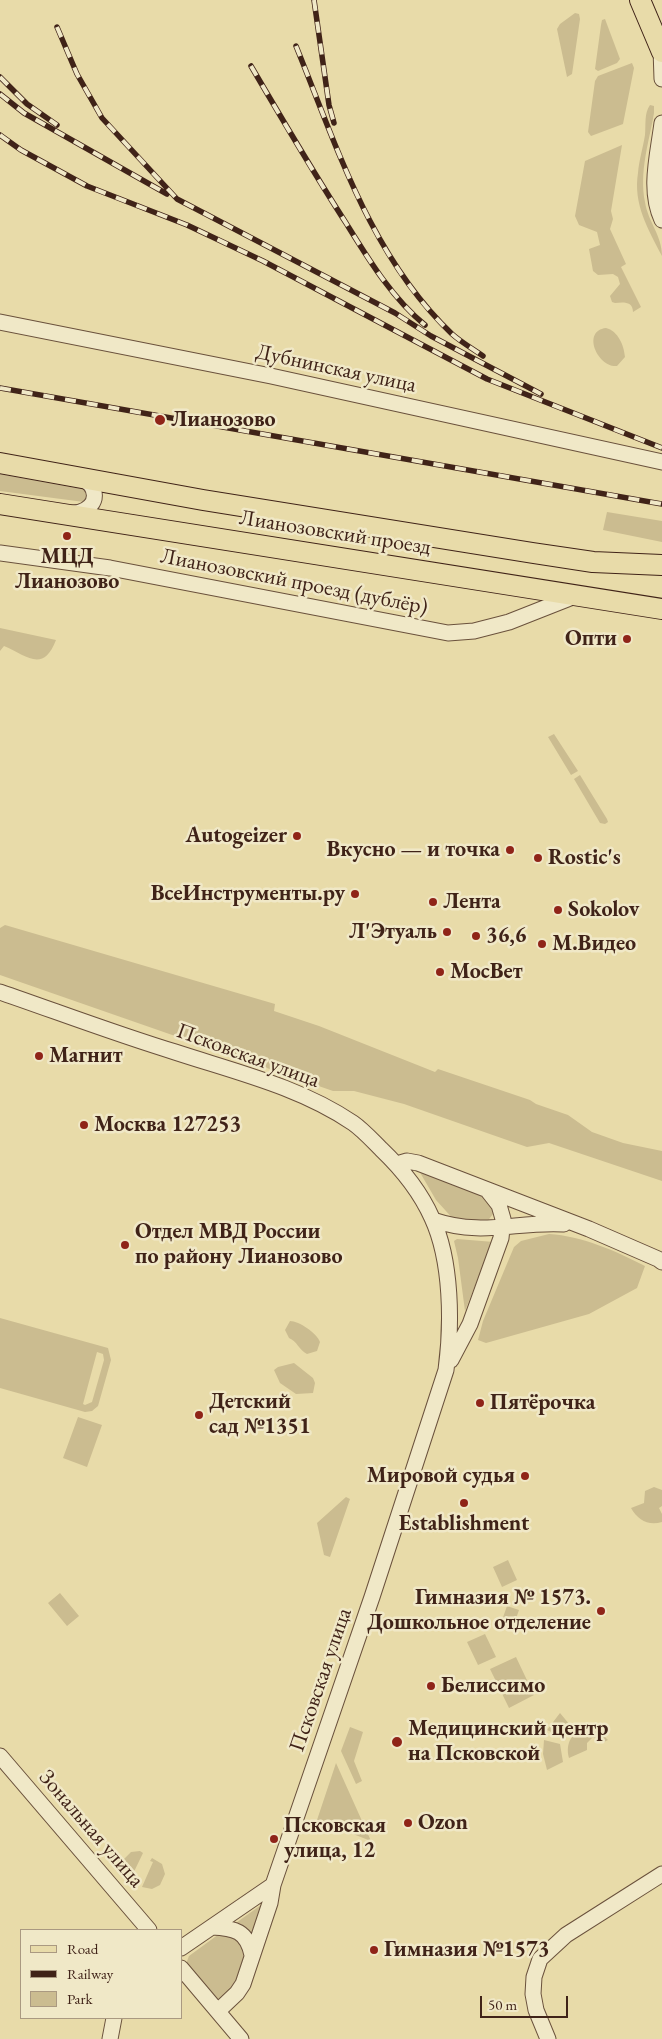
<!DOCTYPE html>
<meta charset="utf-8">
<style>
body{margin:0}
#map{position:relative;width:662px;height:2039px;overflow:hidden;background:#e8dba9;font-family:"EB Garamond",serif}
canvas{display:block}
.legend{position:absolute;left:20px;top:1929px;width:162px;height:90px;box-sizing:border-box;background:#f0e8c7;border:1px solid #aa9981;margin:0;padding:6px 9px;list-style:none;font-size:15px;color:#402318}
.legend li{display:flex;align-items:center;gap:10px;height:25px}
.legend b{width:25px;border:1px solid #aa9981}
.scale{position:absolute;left:480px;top:1996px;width:88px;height:22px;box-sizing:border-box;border:2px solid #402318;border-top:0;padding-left:6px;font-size:15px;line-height:18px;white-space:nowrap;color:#402318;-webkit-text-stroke:4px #f0e8c7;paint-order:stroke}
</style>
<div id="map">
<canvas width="662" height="2039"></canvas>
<ul class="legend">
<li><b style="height:6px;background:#e8dba9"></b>Road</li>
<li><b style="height:6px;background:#402318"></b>Railway</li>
<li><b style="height:14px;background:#cbbc90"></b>Park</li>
</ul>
<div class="scale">50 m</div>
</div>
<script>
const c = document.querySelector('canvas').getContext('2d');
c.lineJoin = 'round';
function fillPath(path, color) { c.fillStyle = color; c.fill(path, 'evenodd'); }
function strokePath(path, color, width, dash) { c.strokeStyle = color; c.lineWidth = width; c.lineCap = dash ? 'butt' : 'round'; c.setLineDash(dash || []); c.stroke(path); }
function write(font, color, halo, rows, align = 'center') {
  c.font = font + ' "EB Garamond",serif'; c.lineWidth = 5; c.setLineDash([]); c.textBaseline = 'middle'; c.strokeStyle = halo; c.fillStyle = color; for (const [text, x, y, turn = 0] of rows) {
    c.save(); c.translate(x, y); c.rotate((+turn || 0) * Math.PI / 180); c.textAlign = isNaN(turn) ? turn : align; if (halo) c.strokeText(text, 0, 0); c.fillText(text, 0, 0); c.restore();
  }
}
fillPath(new Path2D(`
 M575 13 579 14 580 19 572 74 567 77 557 29 560 24Z
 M605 19 620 59 617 63 598 71 595 69 601 25 602 20Z
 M632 63 634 68 623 124 591 136 588 132 595 81 598 76Z
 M650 105 654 106V113C649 142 639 172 645 202 648 222 662 235 662 256 648 229 633 204 638 173 639 160 643 148 645 135 646 125 644 113 650 105Z
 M622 145 611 211 613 219 610 229 626 264 621 267 641 307 633 312C633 301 623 302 615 303L612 302 610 296 620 284 618 277 613 274 598 275 593 271 589 249 600 245 597 232 579 225 575 216 585 161Z
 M606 328C618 331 624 345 625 357L617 366C598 368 581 331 606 328Z
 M0 474 87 490 90 494 84 502 0 491Z
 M607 512 662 521V542L603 530Z
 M0 628 56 640C43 674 26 655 4 646L0 651Z
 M554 734 578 771 571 775 548 737Z
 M580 775 607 819 608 822 605 824 600 823 574 779Z
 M5 925 275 1004 274 1011 319 1026 435 1072 438 1069 530 1100 536 1104 568 1115 592 1132 623 1143 662 1151V1181L549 1143 527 1147 404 1104 354 1091H333L0 975V928Z
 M418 1169 484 1195 493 1207V1214L486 1223 455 1221 436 1200Z
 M549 1234C582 1236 616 1251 645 1266L637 1288 589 1314 486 1343 478 1340 483 1321 514 1247 521 1241Z
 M457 1239 494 1242 487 1255 465 1311 458 1258 454 1241Z
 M0 1318 108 1348 111 1360 98 1406 92 1411 85 1412 0 1388ZM97 1352 103 1354 104 1360 92 1402 85 1405 83 1404Z
 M290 1321C299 1321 317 1333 320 1342L317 1351 307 1354C299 1350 297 1341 289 1338L285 1330Z
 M294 1363 313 1378 315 1383 313 1393 296 1394 280 1383 274 1370 278 1367Z
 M78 1417 102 1425 87 1467 63 1458Z
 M654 1487 662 1490V1506L659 1508 662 1514V1522C648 1526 638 1520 631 1508L644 1503 645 1491Z
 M346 1497 350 1499 330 1557 324 1555 317 1523Z
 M508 1560 517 1580 502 1587 493 1567Z
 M60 1593 79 1616 67 1626 48 1603Z
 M507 1606 519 1610 512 1630 500 1626Z
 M485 1634 496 1657 478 1665 467 1642Z
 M516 1657 534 1695 509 1708 490 1669Z
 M560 1713 570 1725 562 1737 547 1730Z
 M350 1727 363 1732 354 1761 362 1781 356 1784 341 1751Z
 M586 1728 599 1731 608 1740 604 1742 599 1737 592 1738 587 1743V1750L569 1758C565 1743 572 1732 586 1728Z
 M544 1740 560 1744 563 1762 547 1770 543 1754Z
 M336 1763 371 1841 317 1820Z
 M140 1851 143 1853 130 1880 122 1871V1861L131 1852Z
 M152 1858 162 1864 165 1874 160 1885 152 1889 142 1887 153 1862 150 1861Z
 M261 1905H263L253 1939 233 1925Z
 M219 1934 239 1938 248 1956C241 1973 236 2000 213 1999L186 1964 189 1956Z`), '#cbbc90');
const minor = new Path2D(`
 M661 49 662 79
 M662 123C658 155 648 190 662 220
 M0 322 271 376 662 462
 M68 514C71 513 76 513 80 512 100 505 98 486 81 478
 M0 553 110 568 448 633 474 631 509 622 575 596
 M0 992C58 1012 116 1034 175 1052 236 1072 300 1087 353 1123 363 1130 372 1140 381 1149 402 1169 420 1191 432 1218 452 1261 452 1325 446 1370L372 1597 273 1885 270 1903 243 1984 237 1993 218 2011
 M397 1164 407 1161 418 1163 589 1229 658 1259 662 1262
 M433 1220C483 1237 516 1221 564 1224
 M451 1360 470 1324 501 1238 503 1219 499 1205 488 1191
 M0 1756 149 1930
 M212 1927C235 1928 247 1931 252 1955
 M181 1948 273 1885
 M181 1968 241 2039
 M110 2039 114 2018
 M548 2039 536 2010 533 1994 534 1977 540 1959 566 1935 662 1874`);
const major = new Path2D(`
 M640 0 662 52
 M0 463 203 500 533 553 593 562 662 565
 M0 504 662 609`);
strokePath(minor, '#6a513c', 17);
strokePath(major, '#402318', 22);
strokePath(minor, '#f0e8c7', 15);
strokePath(major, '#e8dba9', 20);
const rail = new Path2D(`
 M314 0 329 105 334 123
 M57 27 77 74 102 118 177 199 395 313 431 336 541 394
 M296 46C337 147 371 257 452 334 461 342 473 349 483 356
 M251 66C282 119 313 172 346 223 369 260 392 298 425 325
 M0 77 27 104 57 125
 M0 94 24 113 167 194
 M0 135 21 150 87 186 187 225 263 261 487 379 662 448
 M0 388 662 504`);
strokePath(rail, '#402318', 5.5);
strokePath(rail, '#f0e8c7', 4, [11]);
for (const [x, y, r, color] of [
 [160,420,6,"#8f2418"],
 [67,536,5,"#8f2418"],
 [627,639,5,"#8f2418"],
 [297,836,5,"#8f2418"],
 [510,850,5,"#8f2418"],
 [538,858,5,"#8f2418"],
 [355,894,5,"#8f2418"],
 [433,902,5,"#8f2418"],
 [558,910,5,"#8f2418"],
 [447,932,5,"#8f2418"],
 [476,936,5,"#8f2418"],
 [542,944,5,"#8f2418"],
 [440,972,5,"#8f2418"],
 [39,1056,5,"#8f2418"],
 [84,1125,5,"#8f2418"],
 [125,1245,5,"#8f2418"],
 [480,1403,5,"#8f2418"],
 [199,1415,5,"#8f2418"],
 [525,1476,5,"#8f2418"],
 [464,1503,5,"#8f2418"],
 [601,1611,5,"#8f2418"],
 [431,1686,5,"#8f2418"],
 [397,1742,6,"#8f2418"],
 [408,1823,5,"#8f2418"],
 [274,1839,5,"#8f2418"],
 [374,1950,5,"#8f2418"]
]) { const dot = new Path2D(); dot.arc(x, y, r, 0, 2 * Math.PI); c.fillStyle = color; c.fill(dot); strokePath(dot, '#f0e8c7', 2); }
write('22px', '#402318', '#f0e8c7', [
 ["Дубнинская улица",336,369,12],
 ["Лианозовский проезд",335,533,9],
 ["Лианозовский проезд (дублёр)",294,582,11],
 ["Псковская улица",248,1056,20],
 ["Псковская улица",321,1680,-71],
 ["Зональная улица",91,1829,49]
]);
write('bold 22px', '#402318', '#f0e8c7', [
 ["Лианозово",171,420],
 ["МЦД",67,557,"center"],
 ["Лианозово",67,582,"center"],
 ["Опти",617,639,"right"],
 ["Autogeizer",287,836,"right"],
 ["Вкусно — и точка",500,850,"right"],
 ["Rostic's",548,858],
 ["ВсеИнструменты.ру",345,894,"right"],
 ["Лента",443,902],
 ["Sokolov",568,910],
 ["Л'Этуаль",437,932,"right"],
 ["36,6",486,936],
 ["М.Видео",552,944],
 ["МосВет",450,972],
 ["Магнит",49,1056],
 ["Москва 127253",94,1125],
 ["Отдел МВД России",135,1232],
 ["по району Лианозово",135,1257],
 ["Детский",209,1402],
 ["сад №1351",209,1427],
 ["Пятёрочка",490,1403],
 ["Мировой судья",515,1476,"right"],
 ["Establishment",464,1524,"center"],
 ["Гимназия № 1573.",591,1598,"right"],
 ["Дошкольное отделение",591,1623,"right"],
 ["Белиссимо",441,1686],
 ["Медицинский центр",408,1729],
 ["на Псковской",408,1754],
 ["Ozon",418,1823],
 ["Псковская",284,1826],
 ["улица, 12",284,1851],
 ["Гимназия №1573",384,1950]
], 'left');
</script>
